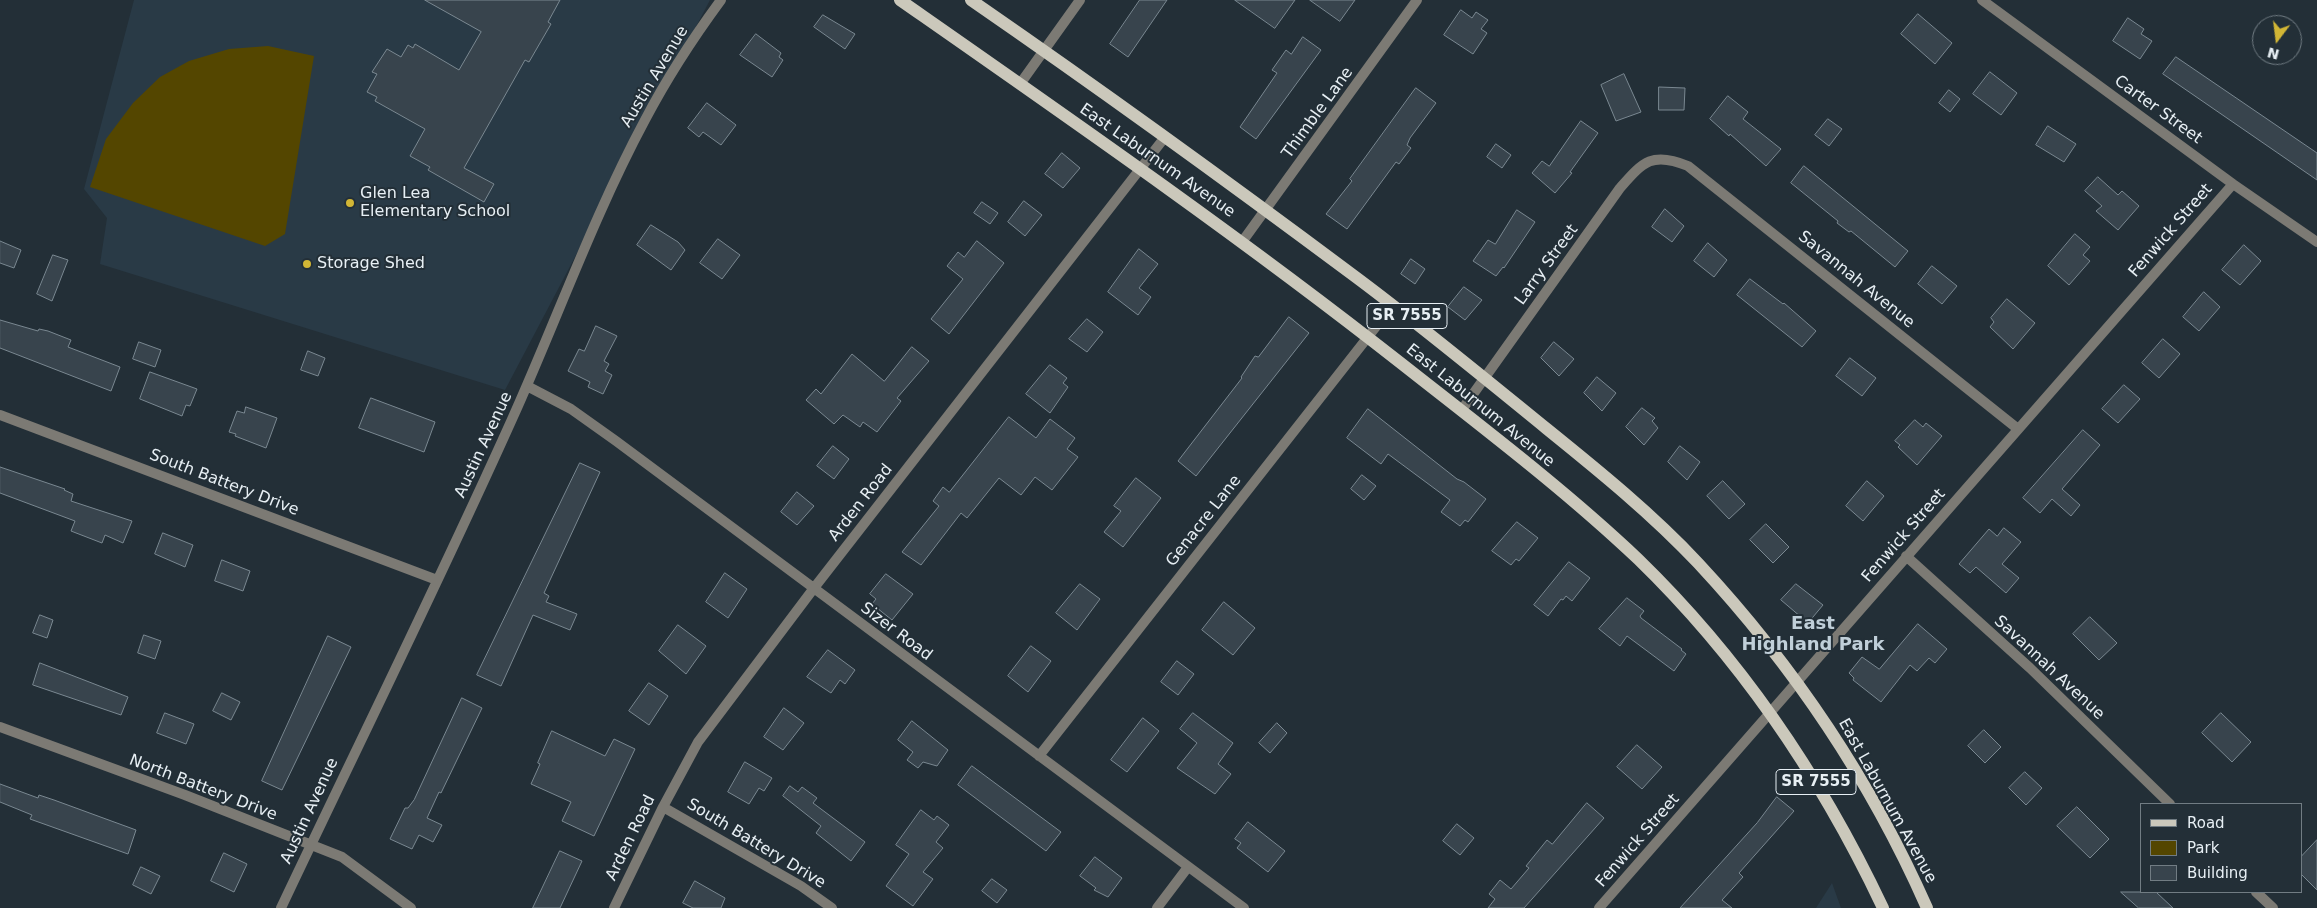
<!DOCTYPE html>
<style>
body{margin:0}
#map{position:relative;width:2317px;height:908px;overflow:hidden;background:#232f37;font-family:"DejaVu Sans",sans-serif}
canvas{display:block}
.legend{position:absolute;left:2140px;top:803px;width:162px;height:90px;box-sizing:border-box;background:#232f37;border:1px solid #717c83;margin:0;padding:6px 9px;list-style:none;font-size:15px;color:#e7eff4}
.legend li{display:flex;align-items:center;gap:10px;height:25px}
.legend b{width:25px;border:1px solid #717c83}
.north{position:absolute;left:2252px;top:15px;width:50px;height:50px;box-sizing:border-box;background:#232f37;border:1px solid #717c83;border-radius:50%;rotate:195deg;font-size:14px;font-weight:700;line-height:20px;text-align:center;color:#e7eff4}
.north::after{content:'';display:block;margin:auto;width:18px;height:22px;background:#d2b635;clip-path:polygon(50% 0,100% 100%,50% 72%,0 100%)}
</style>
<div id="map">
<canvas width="2317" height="908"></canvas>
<ul class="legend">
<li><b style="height:6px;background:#cbc8bb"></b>Road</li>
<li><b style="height:14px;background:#544600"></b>Park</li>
<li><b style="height:14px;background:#38444d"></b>Building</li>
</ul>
<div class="north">N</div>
</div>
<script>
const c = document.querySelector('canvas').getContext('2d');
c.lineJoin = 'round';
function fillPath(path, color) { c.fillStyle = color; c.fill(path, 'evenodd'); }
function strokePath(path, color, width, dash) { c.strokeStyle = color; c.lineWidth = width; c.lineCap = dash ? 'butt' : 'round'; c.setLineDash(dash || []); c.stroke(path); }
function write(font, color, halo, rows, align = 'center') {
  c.font = font + ' "DejaVu Sans",sans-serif'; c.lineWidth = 4; c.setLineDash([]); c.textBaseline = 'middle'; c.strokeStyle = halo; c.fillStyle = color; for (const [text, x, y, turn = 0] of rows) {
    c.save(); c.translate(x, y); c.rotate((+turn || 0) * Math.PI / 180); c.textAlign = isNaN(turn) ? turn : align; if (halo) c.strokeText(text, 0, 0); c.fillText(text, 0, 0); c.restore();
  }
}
fillPath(new Path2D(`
 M134 0H710L505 390 100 264 107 218 84 189Z
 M1832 883 1841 908H1816Z`), '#293a46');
fillPath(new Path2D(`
 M268 46 314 56 285 234 265 246 90 187 106 139 133 103 160 77 189 61 229 49Z`), '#544600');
const building = new Path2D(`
 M425 0H560L548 22 551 24 529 62 525 60 464 168 494 184 484 202 428 170 430 167 410 156 425 129 375 101 377 97 367 92 377 74 372 72 387 49 401 57 408 45 413 48 415 44 459 70 481 32Z
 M1140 0H1167L1128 57 1110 44Z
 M1235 0H1295L1275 28Z
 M1310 0H1355L1340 21Z
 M1461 10 1472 18 1476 12 1488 20 1481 29 1487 33 1473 54 1444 35Z
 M1918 14 1952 43 1935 64 1901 34Z
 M823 15 855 34 845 49 814 27Z
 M2128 18 2144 29 2141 34 2152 41 2140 59 2113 41Z
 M756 34 781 53 779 57 783 60 772 77 740 55Z
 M1303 37 1321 50 1256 139 1240 127 1277 73 1272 70 1286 50 1291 54Z
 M2176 57 2317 153V180L2163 74Z
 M1990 72 2017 93 2001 115 1973 94Z
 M1624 74 1641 112 1616 121 1601 85Z
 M1659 87 1685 88 1684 110H1659Z
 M1416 88 1436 103 1410 138 1407 145 1411 148 1399 164 1396 162 1347 229 1326 214 1352 181 1350 179Z
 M1949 90 1960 99 1950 112 1939 103Z
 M1728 96 1748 112 1743 119 1781 149 1766 166 1730 134 1729 136 1710 119Z
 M707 103 736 125 721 145 703 132 699 137 688 128Z
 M1828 119 1842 129 1829 146 1815 135Z
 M1581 121 1598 133 1570 172 1572 173 1555 193 1532 173 1542 161 1549 166Z
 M2048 126 2076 144 2064 162 2036 145Z
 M1496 144 1511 155 1502 168 1487 157Z
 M1062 153 1080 168 1063 188 1045 174Z
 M1804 166 1908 251 1895 267 1851 231 1849 232 1837 223 1838 221 1791 183Z
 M2098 177 2118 195 2122 191 2139 206 2118 230 2096 211 2102 206 2085 191Z
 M1024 201 1042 215 1025 236 1008 222Z
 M982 202 998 213 990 224 974 213Z
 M1665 209 1684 226 1672 242 1652 227Z
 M1517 210 1535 222 1504 268 1503 267 1496 276 1473 261 1488 240 1495 244Z
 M651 225 678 242 685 250 671 270 637 245Z
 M2075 234 2090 247 2083 255 2090 261 2069 285 2048 266Z
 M718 239 740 255 722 279 700 263Z
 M0 241 21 250 14 268 0 263Z
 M977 241 1004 263 949 334 931 319 963 279 947 266 958 252 964 257Z
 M1708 243 1727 260 1714 277 1694 261Z
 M2244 245 2261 261 2240 285 2222 270Z
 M1139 249 1158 264 1139 288 1151 297 1138 315 1108 292Z
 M53 255 68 260 52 301 37 294Z
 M1411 259 1425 269 1415 284 1401 274Z
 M1932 266 1957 286 1942 304 1918 284Z
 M1750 279 1783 304 1784 303 1816 331 1802 347 1737 295Z
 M1464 287 1482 300 1465 320 1448 307Z
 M2204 292 2220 307 2199 331 2183 317Z
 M2007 299 2035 323 2013 349 1990 327 1994 322 1991 318Z
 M1289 317 1309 333 1196 476 1178 461 1242 378 1241 377 1255 356 1258 357Z
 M1087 319 1103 332 1087 352 1069 339Z
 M0 320 38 331 39 329 48 331 71 340 68 347 120 367 111 391 0 348Z
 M596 326 617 336 604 361 609 364 605 371 612 375 603 394 588 387 590 382 568 371 579 349 584 351Z
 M2163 339 2180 354 2159 378 2142 363Z
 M139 342 161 350 155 367 133 359Z
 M1554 342 1574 359 1559 376 1541 358Z
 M912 347 929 361 897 398 901 401 877 432 863 422 860 427 843 415 834 424 806 400 816 389 821 394 852 354 884 381Z
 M308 351 325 358 318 376 301 370Z
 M1850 358 1876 378 1862 396 1836 376Z
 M1050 365 1067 378 1063 383 1068 387 1050 413 1026 394Z
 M150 372 197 389 190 406 186 405 182 416 140 399Z
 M1597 377 1616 393 1602 411 1584 393Z
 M2124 385 2140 399 2118 423 2102 409Z
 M371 398 435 422 424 452 359 428Z
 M246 407 277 418 266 448 235 436 236 434 229 432 237 411 244 413Z
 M1642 408 1655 418 1652 421 1658 428 1644 445 1626 427Z
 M1368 409 1457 479 1464 482 1486 499 1468 522 1465 520 1460 526 1441 512 1450 500 1388 454 1381 464 1347 438Z
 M1009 417 1036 438 1050 419 1075 438 1067 449 1078 457 1052 490 1035 477 1021 495 999 478 967 518 961 513 921 565 902 552 939 506 933 501 943 487 949 492Z
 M1915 420 1923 427 1926 423 1942 436 1917 465 1898 447 1900 445 1895 441Z
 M2083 430 2100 445 2062 489 2080 505 2071 516 2052 499 2040 513 2023 498Z
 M833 446 849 459 834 479 817 466Z
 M1680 446 1700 462 1687 480 1668 462Z
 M580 463 600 472 544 593 549 596 546 602 577 614 570 630 533 615 501 686 477 675Z
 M0 467 65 489 64 490 73 494 71 501 132 521 123 543 105 535 102 543 71 531 75 521 0 493Z
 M1362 475 1376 486 1364 500 1351 489Z
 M1136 478 1161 498 1123 547 1104 532 1121 511 1114 506Z
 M1723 481 1745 504 1729 519 1707 496Z
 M1867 481 1884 496 1863 521 1846 506Z
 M797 492 814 506 797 525 781 512Z
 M1517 522 1538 538 1519 561 1516 559 1511 565 1492 551Z
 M1766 524 1789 547 1773 563 1750 540Z
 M2004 528 2021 542 2002 564 2019 578 2006 593 1976 567 1970 573 1959 564 1989 529 1997 536Z
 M163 533 193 545 185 567 155 554Z
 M222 560 250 571 243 591 215 581Z
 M1569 562 1590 578 1572 601 1566 596 1563 600 1561 599 1548 616 1534 605Z
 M725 573 747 589 728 618 706 602Z
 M886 574 913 594 892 620 872 604 876 599 870 594Z
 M1080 584 1100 599 1077 630 1056 613Z
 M1796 584 1823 605 1808 623 1781 600Z
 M1627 598 1644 611 1640 616 1641 618 1682 649 1681 650 1686 654 1674 671 1627 636 1620 646 1599 629Z
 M1224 602 1255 628 1233 655 1202 630Z
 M40 615 53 620 47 638 33 633Z
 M2090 617 2117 643 2099 660 2073 634Z
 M1918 624 1947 649 1935 663 1929 658 1917 671 1910 665 1881 702 1853 680 1854 678 1849 673 1862 657 1879 669Z
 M678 625 706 646 686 674 659 651Z
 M144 635 161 641 155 659 138 653Z
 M328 636 351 647 282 790 262 781Z
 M1031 646 1051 661 1028 692 1008 676Z
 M828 650 855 670 845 684 840 680 831 693 807 677Z
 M1177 661 1194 674 1178 695 1161 682Z
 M40 663 128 697 121 715 33 685Z
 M649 683 668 696 649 725 629 711Z
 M222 693 240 702 231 720 213 711Z
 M462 698 482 708 441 793 439 792 427 818 442 825 433 842 419 835 412 849 390 839 405 808H408L414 800Z
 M784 708 804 723 783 750 764 737Z
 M165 713 194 724 186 744 157 733Z
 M1193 713 1233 743 1218 764 1231 774 1215 794 1177 768 1197 743 1180 729Z
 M2221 713 2251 742 2232 762 2202 733Z
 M1143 718 1159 731 1127 772 1111 760Z
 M912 721 948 750 937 766 923 762 918 768 907 760 913 752 898 740Z
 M1277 723 1287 733 1270 753 1259 743Z
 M1984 730 2001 747 1985 763 1968 746Z
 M552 731 605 756 614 739 635 749 594 836 562 821 571 802 531 784 540 764 538 763Z
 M1637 745 1662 767 1642 789 1617 767Z
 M745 762 772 778 764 791 759 788 749 804 728 792Z
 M972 766 1061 832 1046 851 958 785Z
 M2025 772 2042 788 2026 805 2009 788Z
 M0 784 38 798 39 795 54 800 136 830 128 854 30 819 32 815 0 802Z
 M790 786 798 792 802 787 817 798 813 803 865 842 851 861 816 833 821 826 783 796Z
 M1777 797 1794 811 1739 873 1743 877 1722 900 1732 908H1680L1757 823Z
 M1587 803 1604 818 1524 908H1488L1495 899 1489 894 1500 880 1511 889 1529 868 1526 866 1547 840 1552 844Z
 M2077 807 2109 839 2090 858 2057 826Z
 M921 810 934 820 937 816 949 825 936 842 943 848 923 872 933 879 913 906 886 886 909 854 896 845Z
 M1248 822 1285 851 1268 872 1237 848 1241 843 1235 839Z
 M1457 824 1474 838 1460 855 1443 841Z
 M2317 840V890L2301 874V857Z
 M560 851 582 861 560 908H533Z
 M224 853 247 864 234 892 211 881Z
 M1095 857 1122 878 1108 897 1094 890 1096 888 1080 876Z
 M141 867 160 876 151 894 133 885Z
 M992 879 1007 890 997 903 982 891Z
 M695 881 725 898 721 908H693L683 903Z
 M2121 892H2156L2173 908H2139Z`);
fillPath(building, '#38444d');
strokePath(building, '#7a8891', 1);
strokePath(new Path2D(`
 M1982 0 2233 184 2317 242
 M1020 84 1080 0
 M1242 242 1417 0
 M527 386 571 409 616 441 1244 908
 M1461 411 1620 188C1643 162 1652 151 1688 166L2018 429
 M0 415 437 580
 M1906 556 2030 668 2170 804
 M0 727 185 795 342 857 411 908
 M1039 756 1393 305
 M663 807 801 886 832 908
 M2256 892 2273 908
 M281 908C358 745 439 582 513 417 557 319 594 215 645 120 667 78 693 38 721 0
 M614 908 663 807 698 742 814 588 1165 137
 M1157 908 1188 867
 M1599 908 2233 184`), '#7c7a74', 10);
strokePath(new Path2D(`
 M900 0C1069 118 1239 236 1402 364 1482 427 1564 489 1638 559 1741 659 1822 779 1883 908
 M971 0C1100 89 1227 181 1353 275 1419 324 1483 377 1547 429 1599 471 1652 514 1698 563 1792 664 1871 781 1927 908`), '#cbc8bb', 12);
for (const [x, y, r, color] of [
 [350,203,5,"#d2b635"],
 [307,264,5,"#d2b635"]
]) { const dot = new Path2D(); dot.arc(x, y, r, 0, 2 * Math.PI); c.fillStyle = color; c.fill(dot); strokePath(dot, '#232f37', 2); }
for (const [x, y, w] of [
 [1407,316,80],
 [1816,782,80]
]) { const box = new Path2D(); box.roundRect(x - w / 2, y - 12.5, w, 25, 4); c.fillStyle = '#232f37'; c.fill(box); strokePath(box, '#e7eff4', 1); }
write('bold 15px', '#e7eff4', null, [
 ["SR 7555",1407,316],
 ["SR 7555",1816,782]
]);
write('16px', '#e7eff4', '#232f37', [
 ["Austin Avenue",655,77,-59],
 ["Carter Street",2158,110,36],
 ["Thimble Lane",1318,113,-54],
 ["East Laburnum Avenue",1157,161,35],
 ["Fenwick Street",2171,231,-49],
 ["Larry Street",1547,265,-54],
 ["Savannah Avenue",1856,280,39],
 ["East Laburnum Avenue",1480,406,39],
 ["Austin Avenue",484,445,-65],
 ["South Battery Drive",224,483,21],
 ["Arden Road",861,503,-52],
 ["Genacre Lane",1204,521,-52],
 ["Fenwick Street",1904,536,-49],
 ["Sizer Road",896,632,37],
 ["Savannah Avenue",2049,668,43],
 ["North Battery Drive",203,788,21],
 ["East Laburnum Avenue",1887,801,61],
 ["Austin Avenue",310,811,-65],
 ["Arden Road",631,838,-64],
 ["Fenwick Street",1638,841,-49],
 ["South Battery Drive",756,844,31]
]);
write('16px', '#e7eff4', '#232f37', [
 ["Glen Lea",360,194],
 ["Elementary School",360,212],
 ["Storage Shed",317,264]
], 'left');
write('bold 18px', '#c0cfd9', '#232f37', [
 ["East",1813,624],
 ["Highland Park",1813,645]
]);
</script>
